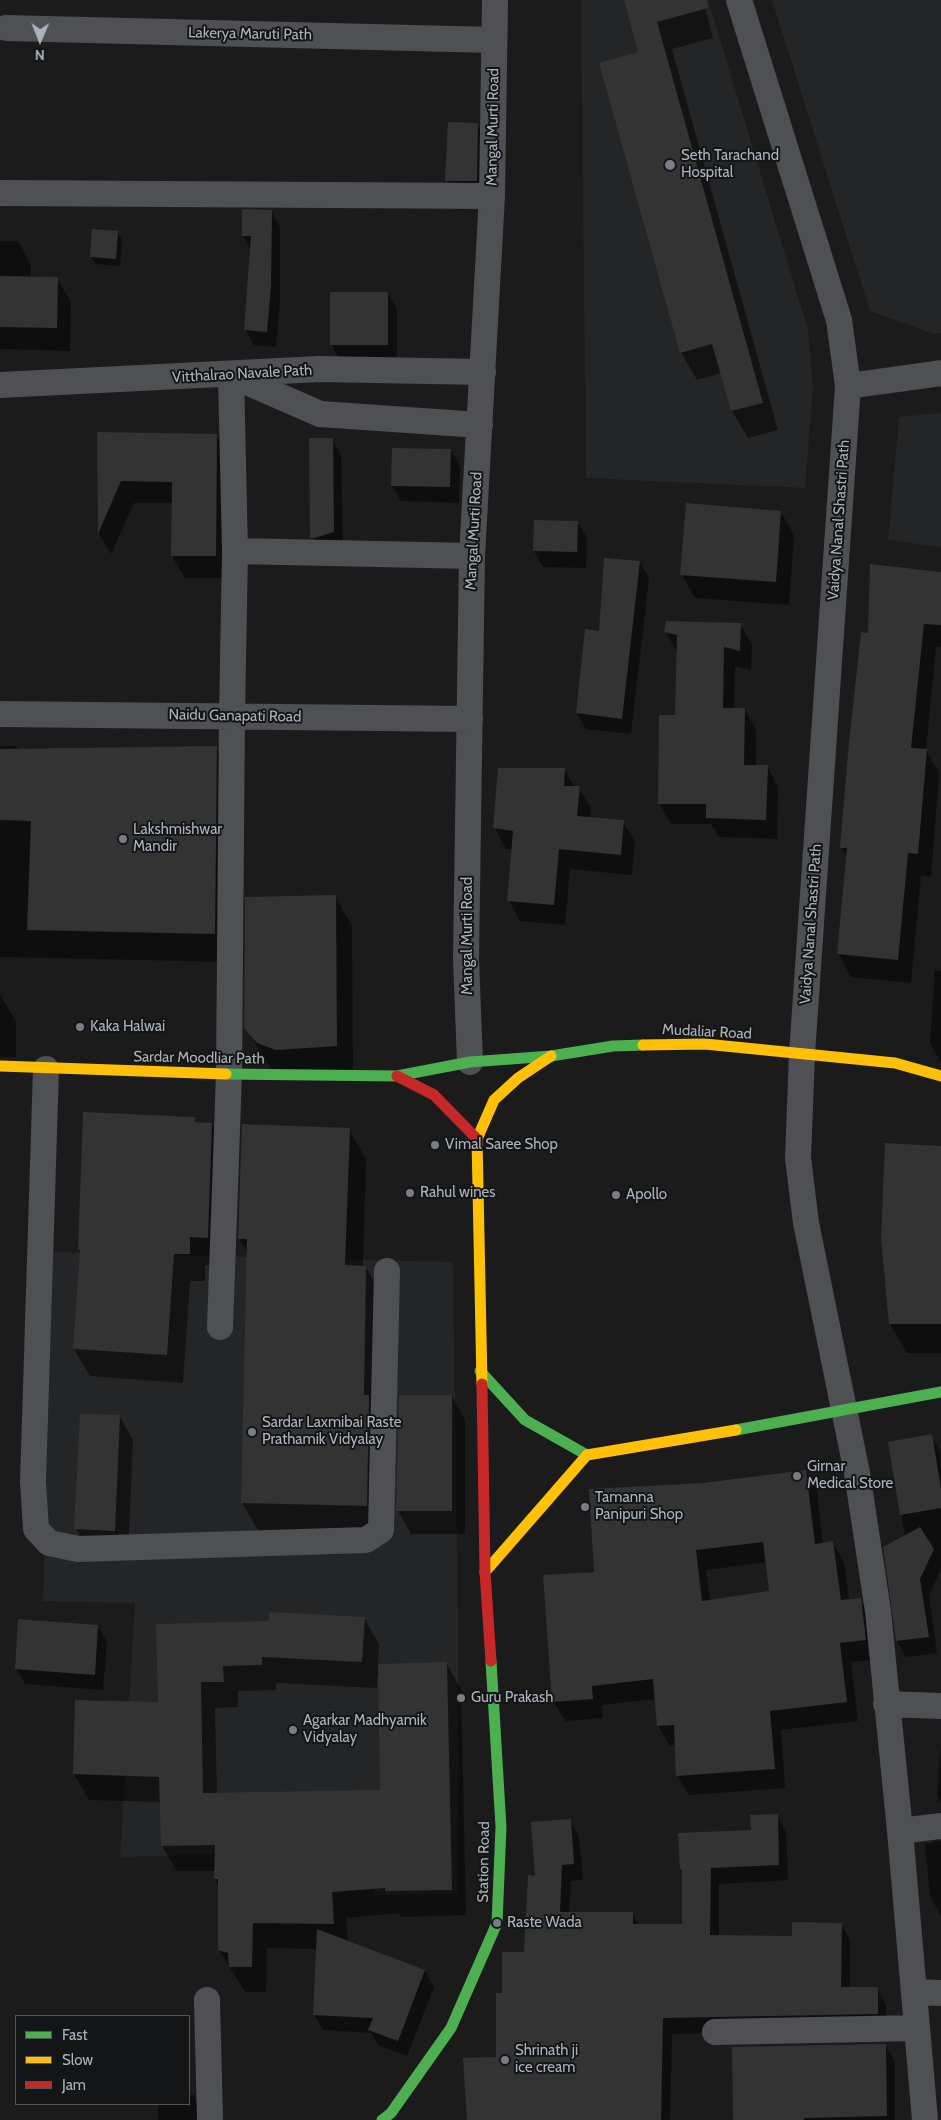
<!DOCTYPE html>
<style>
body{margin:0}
#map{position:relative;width:941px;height:2120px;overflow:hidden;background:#1b1b1b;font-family:Cabin,sans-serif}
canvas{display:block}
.legend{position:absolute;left:15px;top:2015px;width:175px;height:90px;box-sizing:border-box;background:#141517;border:1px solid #515459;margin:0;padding:6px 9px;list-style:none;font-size:15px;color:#acb2bc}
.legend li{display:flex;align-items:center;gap:10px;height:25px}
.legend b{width:25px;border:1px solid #515459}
.north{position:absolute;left:15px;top:15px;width:50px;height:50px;-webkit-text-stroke:4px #141517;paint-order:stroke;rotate:181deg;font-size:14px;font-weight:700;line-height:20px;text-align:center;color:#acb2bc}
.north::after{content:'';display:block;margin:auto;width:18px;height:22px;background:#acb2bc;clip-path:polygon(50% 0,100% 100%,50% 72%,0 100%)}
</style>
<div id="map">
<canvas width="941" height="2120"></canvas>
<ul class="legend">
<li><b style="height:6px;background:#4caf50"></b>Fast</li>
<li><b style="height:6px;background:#ffc107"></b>Slow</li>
<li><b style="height:6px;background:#c62828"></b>Jam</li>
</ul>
<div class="north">N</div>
</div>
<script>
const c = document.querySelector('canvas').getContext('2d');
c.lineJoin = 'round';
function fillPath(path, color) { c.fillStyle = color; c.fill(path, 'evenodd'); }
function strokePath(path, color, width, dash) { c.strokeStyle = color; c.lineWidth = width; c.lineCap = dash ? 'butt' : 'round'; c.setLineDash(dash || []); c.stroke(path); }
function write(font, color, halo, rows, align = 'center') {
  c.font = font + ' Cabin,sans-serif'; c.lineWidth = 4; c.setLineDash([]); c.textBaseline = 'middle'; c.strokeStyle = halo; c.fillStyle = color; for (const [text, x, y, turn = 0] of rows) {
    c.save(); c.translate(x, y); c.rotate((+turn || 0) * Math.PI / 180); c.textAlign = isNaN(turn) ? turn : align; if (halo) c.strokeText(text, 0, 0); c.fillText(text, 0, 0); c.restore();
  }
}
fillPath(new Path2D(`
 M581 0H708L808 330 813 388 805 488 586 478Z
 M772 0H941V333L934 334 870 311Z
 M941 413V547L888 540 899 417Z
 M53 1252 453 1262 458 1611V1894L374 1895 373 1849 120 1857 135 1603 43 1601Z`), '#242527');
fillPath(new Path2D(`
 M625 0H703L713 38 672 49 778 430 748 438 732 411 721 373 697 380 681 352 639 53Z
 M477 124 487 140 485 196H456L447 180Z
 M271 211 280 227V302L276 347 254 345 245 329 251 250 243 236Z
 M117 232 122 240 120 266 96 264 91 257Z
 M0 241H18L31 265V278H57L71 302 70 351 0 349Z
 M388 293 397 309V361L340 360 331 344Z
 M99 433 216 435 229 457 228 578H185L172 556 173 503H134L111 554 99 534Z
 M332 439 341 455 343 548 321 553 312 537Z
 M451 450 460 466 459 503 401 501 392 486Z
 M781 512 794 535 789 605 695 598 682 575Z
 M578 523 587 538 586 568 543 567 534 551Z
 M640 562 649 578 631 734 586 729 577 713 600 632Z
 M941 573V647H936L926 750 939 773 931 877 921 876 911 983 851 977 838 953 847 857 842 848 869 634Z
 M740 624 752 645 751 670 735 666 734 709 745 710 756 730V766H767L778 787 777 839 719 837 711 824H671L659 803 676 716 677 652 666 632Z
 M0 746H16L18 750 216 748 232 776 231 962 0 957Z
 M564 769 575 788H579L591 808 590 819 623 822 635 842 632 875 570 869 565 925 520 921 509 900 513 849H506L495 828Z
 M335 896 352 926 353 1076 275 1072 263 1057 246 1027Z
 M935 970 941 971V1063L930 1043Z
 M0 994 16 1022V1057H0Z
 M194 1118 197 1123 212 1124 227 1152 223 1265H205V1281H190L183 1383 90 1376 74 1349 81 1253 79 1250Z
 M349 1130 366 1159 363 1267H366L383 1297V1535L259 1532 242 1503 248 1254 239 1239Z
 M941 1147V1353H907L890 1324Z
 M452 1396 465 1420V1534H411L398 1511Z
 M120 1417 133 1440 128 1554 89 1552 76 1528Z
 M931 1436 940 1451 941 1457V1568L929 1596 937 1653 906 1657 897 1641 885 1548 905 1536 889 1443Z
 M806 1471 817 1491 823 1544 833 1543 844 1562 849 1600 860 1599 871 1618 876 1660 851 1662 858 1721 781 1730 785 1788 689 1795 677 1776 676 1745H669L658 1725 656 1699 602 1705 603 1718 565 1721 554 1702 595 1573 703 1484ZM767 1562 771 1592 710 1601 706 1570Z
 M364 1618 379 1644 378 1665 446 1663 461 1689 466 1915 401 1917 399 1913 346 1918 348 1942 425 1971 434 1987 407 2056 378 2045 371 2033 323 2030 314 2014 318 1949 267 1948 266 1992H245L219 1950V1885L215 1879 216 1871H177L162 1846 161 1802 89 1800 74 1774 76 1702 159 1703 158 1625ZM377 1678H379L381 1791 217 1794 215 1708 238 1707V1691L276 1690V1683L377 1688Z
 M98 1626 107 1642 103 1690 25 1684 16 1668Z
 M941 1745V1803L937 1796Z
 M777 1816 786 1831 788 1880 719 1884V1936L793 1937 841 1924 850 1940V1988H877L886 2004V2029L672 2034 670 2120H468L497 2058 504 1995 525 1953 537 1877 570 1821 579 1837 583 1880 571 1881 569 1913 633 1914 639 1925H683L684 1874 681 1869 752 1831Z
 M941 1841V1916L930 1896 925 1844Z
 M885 2045 895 2061V2120H734Z
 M189 2095H194L203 2111V2120H158V2104H189Z`), '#0007');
fillPath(new Path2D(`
 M624 0H707L708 8 657 22 763 403 731 411 712 344 680 353 599 63 638 52Z
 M448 122 478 123 477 181H445Z
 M242 209 272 210 271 285 267 332 244 330 251 236H242Z
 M92 229 118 231 116 259 90 257Z
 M0 276 58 277 57 328 0 327Z
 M330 292H388V345H330Z
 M97 432 217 434 216 556H171L172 482 121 481 98 534Z
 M309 438H333L334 532 315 538H310Z
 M392 448 451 449 450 487 391 486Z
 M686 503 781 511 776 582 680 575Z
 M534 520 578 521 577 552 533 551Z
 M604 558 640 561 622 719 576 713 585 629 599 631Z
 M870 564 941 572V625L924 624 911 748 927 749 918 854 908 853 898 960 837 954 847 848H840L849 742 861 632 868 633Z
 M666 621 741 623 740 651 724 647 723 708H745L744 765H768L766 820 706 818V804H658L659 715H675L677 635 664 632Z
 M217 746 215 934 27 930 31 821 0 820V749Z
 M498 768H565L564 786H580L577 816 624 820 621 855 559 849 554 905 507 901 513 831 493 828Z
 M336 895 337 1046 276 1050 257 1043 244 1028 245 897Z
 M83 1112 195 1117V1122L212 1123 208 1238 190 1237V1254H174L167 1355 73 1349 80 1250H78Z
 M242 1124 350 1128 345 1265 366 1266 364 1395H369L367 1506 241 1503 247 1239H238Z
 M885 1143 941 1146V1324H889L881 1238Z
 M399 1395H452V1511H396Z
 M80 1414 120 1415 115 1531 74 1529Z
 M932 1434 941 1489V1508L900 1515 888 1442Z
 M806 1470 815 1544 833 1541 841 1600 861 1598 866 1640 840 1643 847 1702 770 1711 775 1769 676 1776 674 1725 657 1726 653 1679 592 1686 593 1699 552 1702 543 1575 594 1572 589 1489 703 1483ZM763 1542 769 1591 702 1601 696 1550Z
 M920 1527 934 1549 920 1579 929 1637 896 1641 883 1547Z
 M269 1612 365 1617 362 1662 262 1657V1665L223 1666 224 1682H201L203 1793 380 1790 378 1664 447 1662 452 1890 385 1891V1888L332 1892 334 1924 253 1923 252 1967H229L228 1953 218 1950V1879H214L215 1845 161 1846 159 1777 73 1774 75 1700 158 1702 156 1624 269 1621Z
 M18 1619 98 1625 95 1675 15 1669Z
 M778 1814 779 1865 711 1868 710 1935 792 1936V1922L842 1923 841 1987H878V2014L663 2018 661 2120H467L463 2058 496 2057V1993H502V1952H524L528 1875 535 1876 531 1822 571 1819 574 1864 562 1865 560 1912H633V1924H682V1869H680L678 1833 751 1830 750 1815Z
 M317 1929 425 1970 398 2041 368 2030 373 2018 313 2015Z
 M886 2044 887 2116 804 2118V2120H733L732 2047Z`), '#333');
strokePath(new Path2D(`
 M739 0 839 320 848 386 802 1054 798 1158 806 1223 857 1473 878 1611 900 1831 925 2120
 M6 28 494 40
 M0 193 492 196
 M0 385 319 369 483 372
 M848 386 941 373
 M235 551 472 556
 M0 714 470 719
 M470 1062 466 959 472 556 492 196 495 0
 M46 1069 33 1482 36 1529 49 1543 78 1549 366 1540 381 1530 387 1271
 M220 1327 229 1074 232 716 235 551 231 375 320 414 480 425
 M886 1704 941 1706
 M900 1831 941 1826
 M914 1992 941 1993
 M207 2000 210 2120
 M715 2032 917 2028`), '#4e5054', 26);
strokePath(new Path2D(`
 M226 1074 397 1076 470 1062 551 1056 613 1046 643 1045
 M480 1371 525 1420 587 1455
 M736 1430 941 1392
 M382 2120 391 2113 451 2028 497 1923 501 1827 491 1661`), '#4caf50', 11);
strokePath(new Path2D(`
 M643 1045 705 1044 895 1063 941 1076
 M0 1066 226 1074
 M482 1384 477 1139 494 1100 518 1078 551 1056
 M485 1572 587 1455 736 1430`), '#ffc107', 11);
strokePath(new Path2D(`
 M397 1076 434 1095 477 1139
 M482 1384 485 1572 491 1661`), '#c62828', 11);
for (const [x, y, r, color] of [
 [670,165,6,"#797d84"],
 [123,839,5,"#797d84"],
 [80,1027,5,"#797d84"],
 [435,1145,5,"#797d84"],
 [410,1193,5,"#797d84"],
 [616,1195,5,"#797d84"],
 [252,1432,5,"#797d84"],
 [797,1476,5,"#797d84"],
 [585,1507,5,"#797d84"],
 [461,1698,5,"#797d84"],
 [293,1730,5,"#797d84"],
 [497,1923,5,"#797d84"],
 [505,2060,5,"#797d84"]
]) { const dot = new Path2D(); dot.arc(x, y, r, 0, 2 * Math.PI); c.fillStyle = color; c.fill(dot); strokePath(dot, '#141517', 2); }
write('15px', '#acb2bc', '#141517', [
 ["Lakerya Maruti Path",250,34,1],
 ["Mangal Murti Road",493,127,-89],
 ["Vitthalrao Navale Path",242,374,-3],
 ["Vaidya Nanal Shastri Path",839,520,-86],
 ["Mangal Murti Road",474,531,-87],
 ["Naidu Ganapati Road",235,716,1],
 ["Vaidya Nanal Shastri Path",811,924,-86],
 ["Mangal Murti Road",468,936,-90],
 ["Mudaliar Road",707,1032,3],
 ["Sardar Moodliar Path",199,1058,1],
 ["Station Road",484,1862,-89]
]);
write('15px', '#acb2bc', '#141517', [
 ["Seth Tarachand",681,156],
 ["Hospital",681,173],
 ["Lakshmishwar",133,830],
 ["Mandir",133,847],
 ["Kaka Halwai",90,1027],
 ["Vimal Saree Shop",445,1145],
 ["Rahul wines",420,1193],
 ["Apollo",626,1195],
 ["Sardar Laxmibai Raste",262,1423],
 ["Prathamik Vidyalay",262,1440],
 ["Girnar",807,1467],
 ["Medical Store",807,1484],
 ["Tamanna",595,1498],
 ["Panipuri Shop",595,1515],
 ["Guru Prakash",471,1698],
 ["Agarkar Madhyamik",303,1721],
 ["Vidyalay",303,1738],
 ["Raste Wada",507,1923],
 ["Shrinath ji",515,2051],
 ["ice cream",515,2068]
], 'left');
</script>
